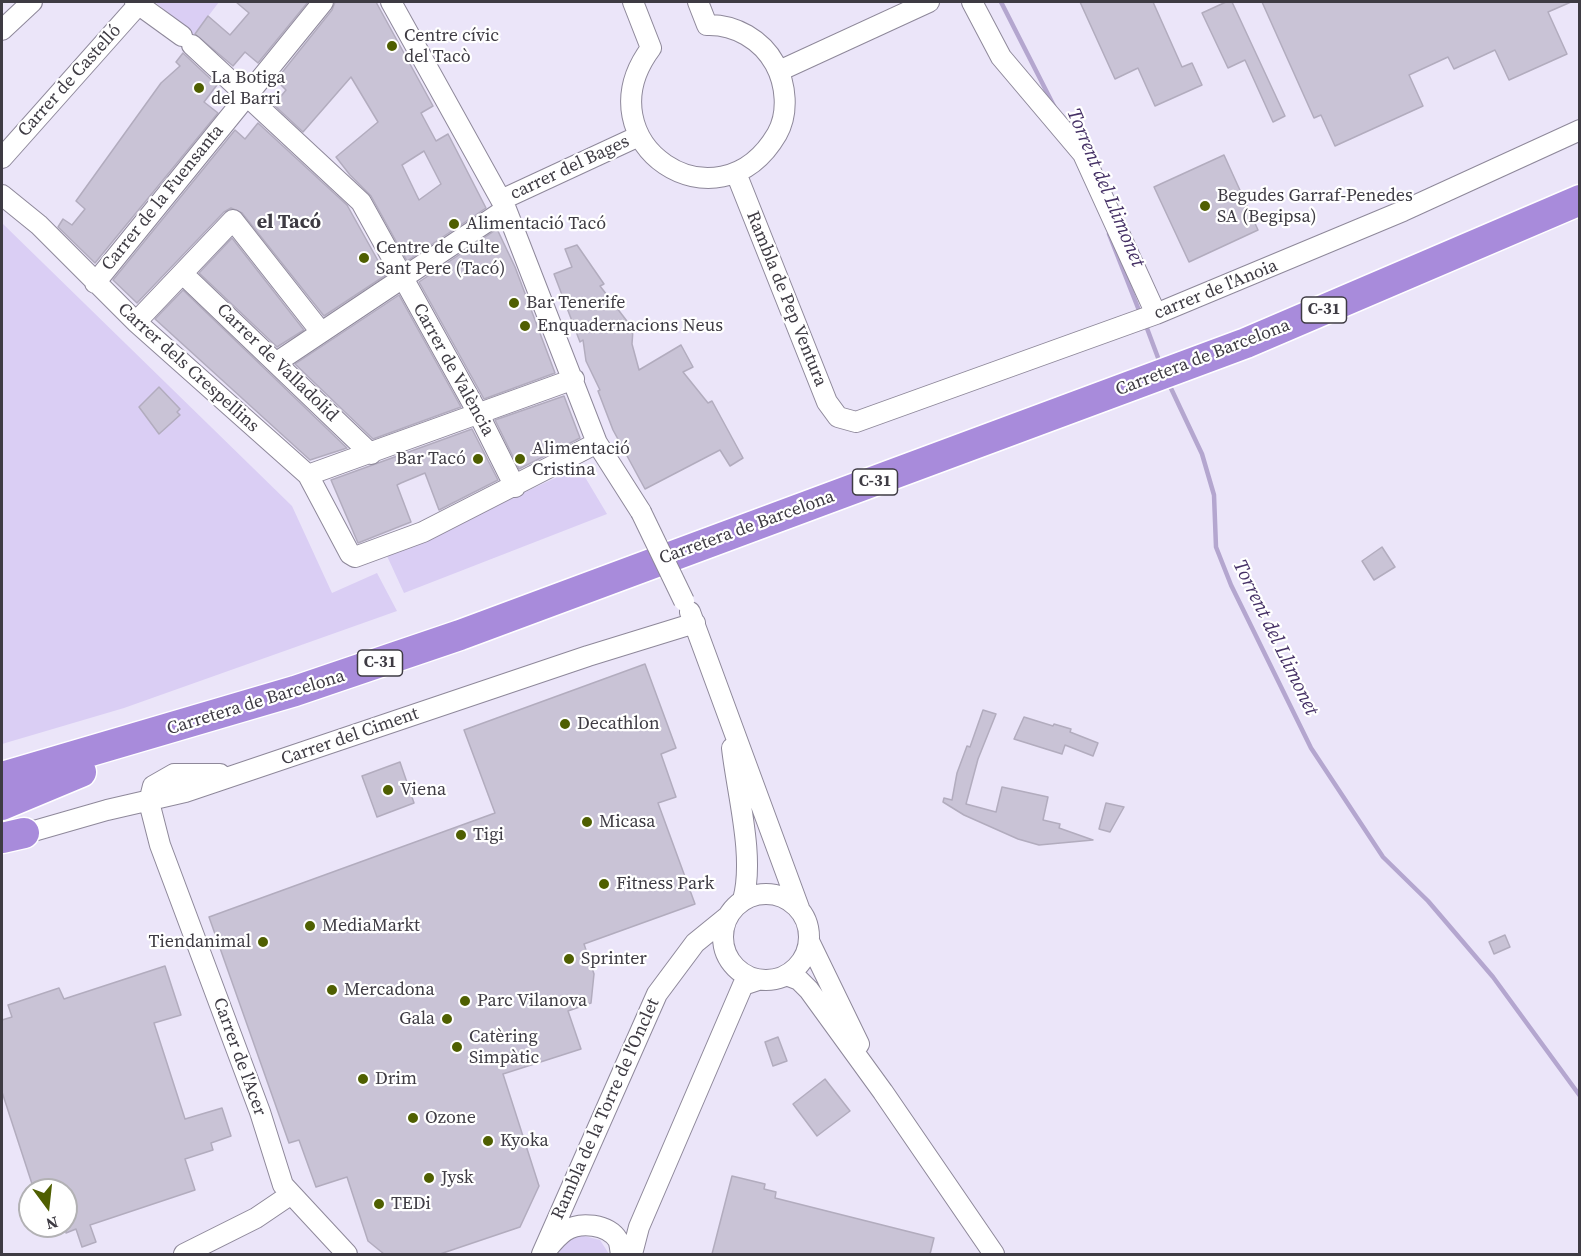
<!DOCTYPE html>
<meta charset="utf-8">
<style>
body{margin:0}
#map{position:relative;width:1581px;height:1256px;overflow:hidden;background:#ebe5f9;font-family:"Source Serif 4",serif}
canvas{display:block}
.frame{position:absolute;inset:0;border:3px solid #3e3b43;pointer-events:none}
.north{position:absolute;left:18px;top:1178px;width:60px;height:60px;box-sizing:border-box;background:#fff;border:2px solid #b2b1b4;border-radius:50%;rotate:165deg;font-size:16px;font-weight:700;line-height:24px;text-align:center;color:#3e3b43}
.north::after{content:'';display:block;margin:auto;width:21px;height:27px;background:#4f5f01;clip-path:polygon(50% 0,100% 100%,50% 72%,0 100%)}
</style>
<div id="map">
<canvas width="1581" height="1256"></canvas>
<div class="frame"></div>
<div class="north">N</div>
</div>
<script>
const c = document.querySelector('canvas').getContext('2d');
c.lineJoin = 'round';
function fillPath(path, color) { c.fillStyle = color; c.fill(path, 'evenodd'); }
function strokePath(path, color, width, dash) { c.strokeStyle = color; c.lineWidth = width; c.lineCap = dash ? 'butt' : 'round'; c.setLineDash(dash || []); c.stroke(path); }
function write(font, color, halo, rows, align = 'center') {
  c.font = font + ' "Source Serif 4",serif'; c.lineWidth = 4.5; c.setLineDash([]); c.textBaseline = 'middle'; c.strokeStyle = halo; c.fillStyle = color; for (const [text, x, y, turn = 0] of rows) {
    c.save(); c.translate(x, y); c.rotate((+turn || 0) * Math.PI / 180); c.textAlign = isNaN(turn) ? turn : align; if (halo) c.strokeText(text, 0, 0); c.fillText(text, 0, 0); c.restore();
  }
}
fillPath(new Path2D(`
 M155 2H219L194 35Z
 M2 223 292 506 332 593 377 573 397 611 124 708 2 744Z
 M579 467 607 514 404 593 387 556Z
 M580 1235 600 1240 609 1254H558L566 1241Z`), '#dacef4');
strokePath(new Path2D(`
 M1001 2 1055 108
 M1109 234 1140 313
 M1145 323 1160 363
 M1168 382 1202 454 1214 495 1216 547 1231 585 1311 748 1383 857 1428 901 1493 977 1580 1096`), '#b4a6cf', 4.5);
const building = new Path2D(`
 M236 2H308L258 63 245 52 233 66 195 34 208 16 230 35 249 13Z
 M335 2H376L433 106 421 113 436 141 448 134 486 208 407 261 371 196 350 175 336 157 378 122 351 77 303 132 274 105 286 90 276 80 332 10ZM424 151 441 184 419 200 402 165Z
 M1080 2H1153L1182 67 1192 63 1202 85 1155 106 1138 68 1115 79Z
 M1226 2H1232L1285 116 1273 122 1245 60 1228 68 1202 13Z
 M1262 2H1571L1548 12 1567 54 1509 80 1495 50 1454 69 1448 57 1409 75 1423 106 1335 146 1321 115 1314 118Z
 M183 53 217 85 204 102 218 113 95 263 58 227 63 219 72 225 85 209 76 201 161 83 180 66 176 62Z
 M258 123 347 205 386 275 324 316 242 213 231 208 224 212 137 303 113 280 235 130 245 139Z
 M1224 155 1258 230 1189 262 1154 187Z
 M497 229 515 267 555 373 484 399 419 282Z
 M232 238 304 330 277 347 199 273Z
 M577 245 604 284 600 286 633 329 632 344 639 370 681 345 693 367 683 372 708 403 712 401 743 458 730 466 720 450 645 489 613 430 598 391 600 390 586 361 583 340 580 342 554 274 572 267 565 249Z
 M183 290 347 448 310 460 155 319Z
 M399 295 461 407 373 439 295 364Z
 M159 387 180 409 177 412 180 415 159 434 139 407Z
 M564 396 580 438 519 469 495 420Z
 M472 429 498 480 439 510 425 473 401 483 397 485 411 522 358 543 331 480Z
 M1382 547 1395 567 1374 580 1362 561Z
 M645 664 676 748 661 754 676 797 658 803 695 904 584 944 594 974 591 1003 568 1011 581 1049 503 1074 539 1186 520 1227 440 1254H384L368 1241 347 1177 316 1187 299 1140 289 1143 209 917 495 813 464 730Z
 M983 710 996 714 978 759 966 804 996 812 1002 787 1048 797 1043 820 1060 824 1059 828 1093 840 1039 845 1018 839 964 815 943 802 944 798 952 800 957 773 967 746 970 747Z
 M1024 717 1053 726 1054 724 1071 729 1070 732 1098 743 1093 756 1065 745 1062 754 1014 739Z
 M400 762 414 803 377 817 362 776Z
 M1106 803 1124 807 1110 832 1099 829Z
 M1505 935 1510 947 1494 954 1489 942Z
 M165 966 181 1015 154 1023 185 1119 222 1108 231 1136 211 1143 213 1150 185 1159 195 1190 90 1225 96 1242 82 1247 76 1229 66 1233V1190H34L2 1092V1020L12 1017 8 1005 59 988 64 999Z
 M778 1037 787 1061 773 1066 765 1042Z
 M825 1079 850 1111 817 1136 793 1104Z
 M732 1176 765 1184 764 1189 776 1192 775 1198 934 1238 930 1254H712Z`);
fillPath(building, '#c9c3d6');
strokePath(building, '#b2acbe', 1.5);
const minor = new Path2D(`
 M135 2 182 36
 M391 2 506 209 597 443 641 512
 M633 2 651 48C580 143 718 235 777 134 789 113 786 84 775 64 762 40 735 24 707 25L698 2
 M972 2 1001 57 1083 154 1156 314
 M2 30 32 2
 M192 45 361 202 479 415 515 487
 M779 71 929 2
 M2 158 138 5
 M736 173 827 402 838 417 856 422 1156 314 1403 211 1580 130
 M2 195 39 225 136 322 308 475 350 554 355 557 423 532 597 443
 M501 200 639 136
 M183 274 371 454
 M95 283 323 2
 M136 322 233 220 321 332
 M277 362 506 209
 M308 475 574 379
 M690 612 799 908
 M732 748C737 793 755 857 743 900
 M149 802 160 845 260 1112 283 1185 347 1254
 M149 802 153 786 174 774H220
 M13 837 107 810 185 792 588 656 695 623
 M723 937a43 43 0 1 1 86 0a43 43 0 1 1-86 0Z
 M809 941 859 1044
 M786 975 799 980 809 990 883 1092 994 1254
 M548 1248C553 1242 559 1235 565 1231 580 1221 608 1224 618 1240 620 1244 620 1250 621 1254
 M184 1254 256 1218 290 1195
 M542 1254 657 994 695 943 727 917
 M632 1254 639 1227 743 985 758 980`);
const highway = new Path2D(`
 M2 777 295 691 460 635 1246 343 1580 200
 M2 805 81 772
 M2 838 24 833`);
strokePath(minor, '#8e889a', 22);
strokePath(highway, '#fff', 33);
strokePath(minor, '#fff', 20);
strokePath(highway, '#a88bdb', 30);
const minorBridge = new Path2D(`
 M641 512 684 601`);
strokePath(minorBridge, '#8e889a', 22, []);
strokePath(minorBridge, '#fff', 20);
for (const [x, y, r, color] of [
 [392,46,6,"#4f5f01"],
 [199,88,6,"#4f5f01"],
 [1205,206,6,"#4f5f01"],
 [454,224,6,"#4f5f01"],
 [364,258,6,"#4f5f01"],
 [514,303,6,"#4f5f01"],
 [525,326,6,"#4f5f01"],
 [478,459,6,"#4f5f01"],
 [520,459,6,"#4f5f01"],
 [565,724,6,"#4f5f01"],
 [388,790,6,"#4f5f01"],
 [587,822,6,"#4f5f01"],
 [461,835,6,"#4f5f01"],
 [604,884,6,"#4f5f01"],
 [310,926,6,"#4f5f01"],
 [263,942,6,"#4f5f01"],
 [569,959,6,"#4f5f01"],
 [332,990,6,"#4f5f01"],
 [465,1001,6,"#4f5f01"],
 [447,1019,6,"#4f5f01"],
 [457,1047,6,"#4f5f01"],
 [363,1079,6,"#4f5f01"],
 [413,1118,6,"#4f5f01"],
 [488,1141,6,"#4f5f01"],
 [429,1178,6,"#4f5f01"],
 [379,1204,6,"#4f5f01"]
]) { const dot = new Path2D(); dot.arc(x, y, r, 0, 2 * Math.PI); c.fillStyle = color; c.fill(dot); strokePath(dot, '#fff', 2); }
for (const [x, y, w] of [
 [1324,310,45],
 [875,482,45],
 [380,663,45]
]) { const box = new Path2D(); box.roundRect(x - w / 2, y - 13, w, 26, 4.5); c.fillStyle = '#fff'; c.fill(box); strokePath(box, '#3e3b43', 1.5); }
write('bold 16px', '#3e3b43', null, [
 ["C-31",1324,310],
 ["C-31",875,482],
 ["C-31",380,663]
]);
write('18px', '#3e3b43', '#fff', [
 ["Centre cívic",404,36],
 ["del Tacò",404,57],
 ["La Botiga",211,78],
 ["del Barri",211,99],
 ["Begudes Garraf-Penedes",1217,196],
 ["SA (Begipsa)",1217,217],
 ["Alimentació Tacó",466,224],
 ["Centre de Culte",376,248],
 ["Sant Pere (Tacó)",376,269],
 ["Bar Tenerife",526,303],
 ["Enquadernacions Neus",537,326],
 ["Alimentació",532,449],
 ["Cristina",532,470],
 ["Bar Tacó",466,459,"right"],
 ["Decathlon",577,724],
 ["Viena",400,790],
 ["Micasa",599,822],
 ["Tigi",473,835],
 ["Fitness Park",616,884],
 ["MediaMarkt",322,926],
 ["Tiendanimal",251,942,"right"],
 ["Sprinter",581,959],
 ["Mercadona",344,990],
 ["Parc Vilanova",477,1001],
 ["Gala",435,1019,"right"],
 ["Catèring",469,1037],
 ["Simpàtic",469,1058],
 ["Drim",375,1079],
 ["Ozone",425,1118],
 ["Kyoka",500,1141],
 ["Jysk",441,1178],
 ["TEDi",391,1204]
], 'left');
write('18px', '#3e3b43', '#fff', [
 ["Carrer de Castelló",70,81,-48],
 ["carrer del Bages",570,168,-25],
 ["Carrer de la Fuensanta",163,198,-51],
 ["carrer de l'Anoia",1216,290,-22],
 ["Rambla de Pep Ventura",786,299,68],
 ["Carretera de Barcelona",1203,358,-21],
 ["Carrer de Valladolid",277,363,44],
 ["Carrer dels Crespellins",188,368,42],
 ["Carrer de València",453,370,61],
 ["Carretera de Barcelona",747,528,-20],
 ["Carretera de Barcelona",256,703,-17],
 ["Carrer del Ciment",350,737,-19],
 ["Carrer de l'Acer",239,1057,70],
 ["Rambla de la Torre de l'Onclet",606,1109,-66]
]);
write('italic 20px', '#453065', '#fff', [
 ["Torrent del Llimonet",1105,188,67],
 ["Torrent del Llimonet",1275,638,64]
]);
write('bold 20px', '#3e3b43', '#fff', [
 ["el Tacó",289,223]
]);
</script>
